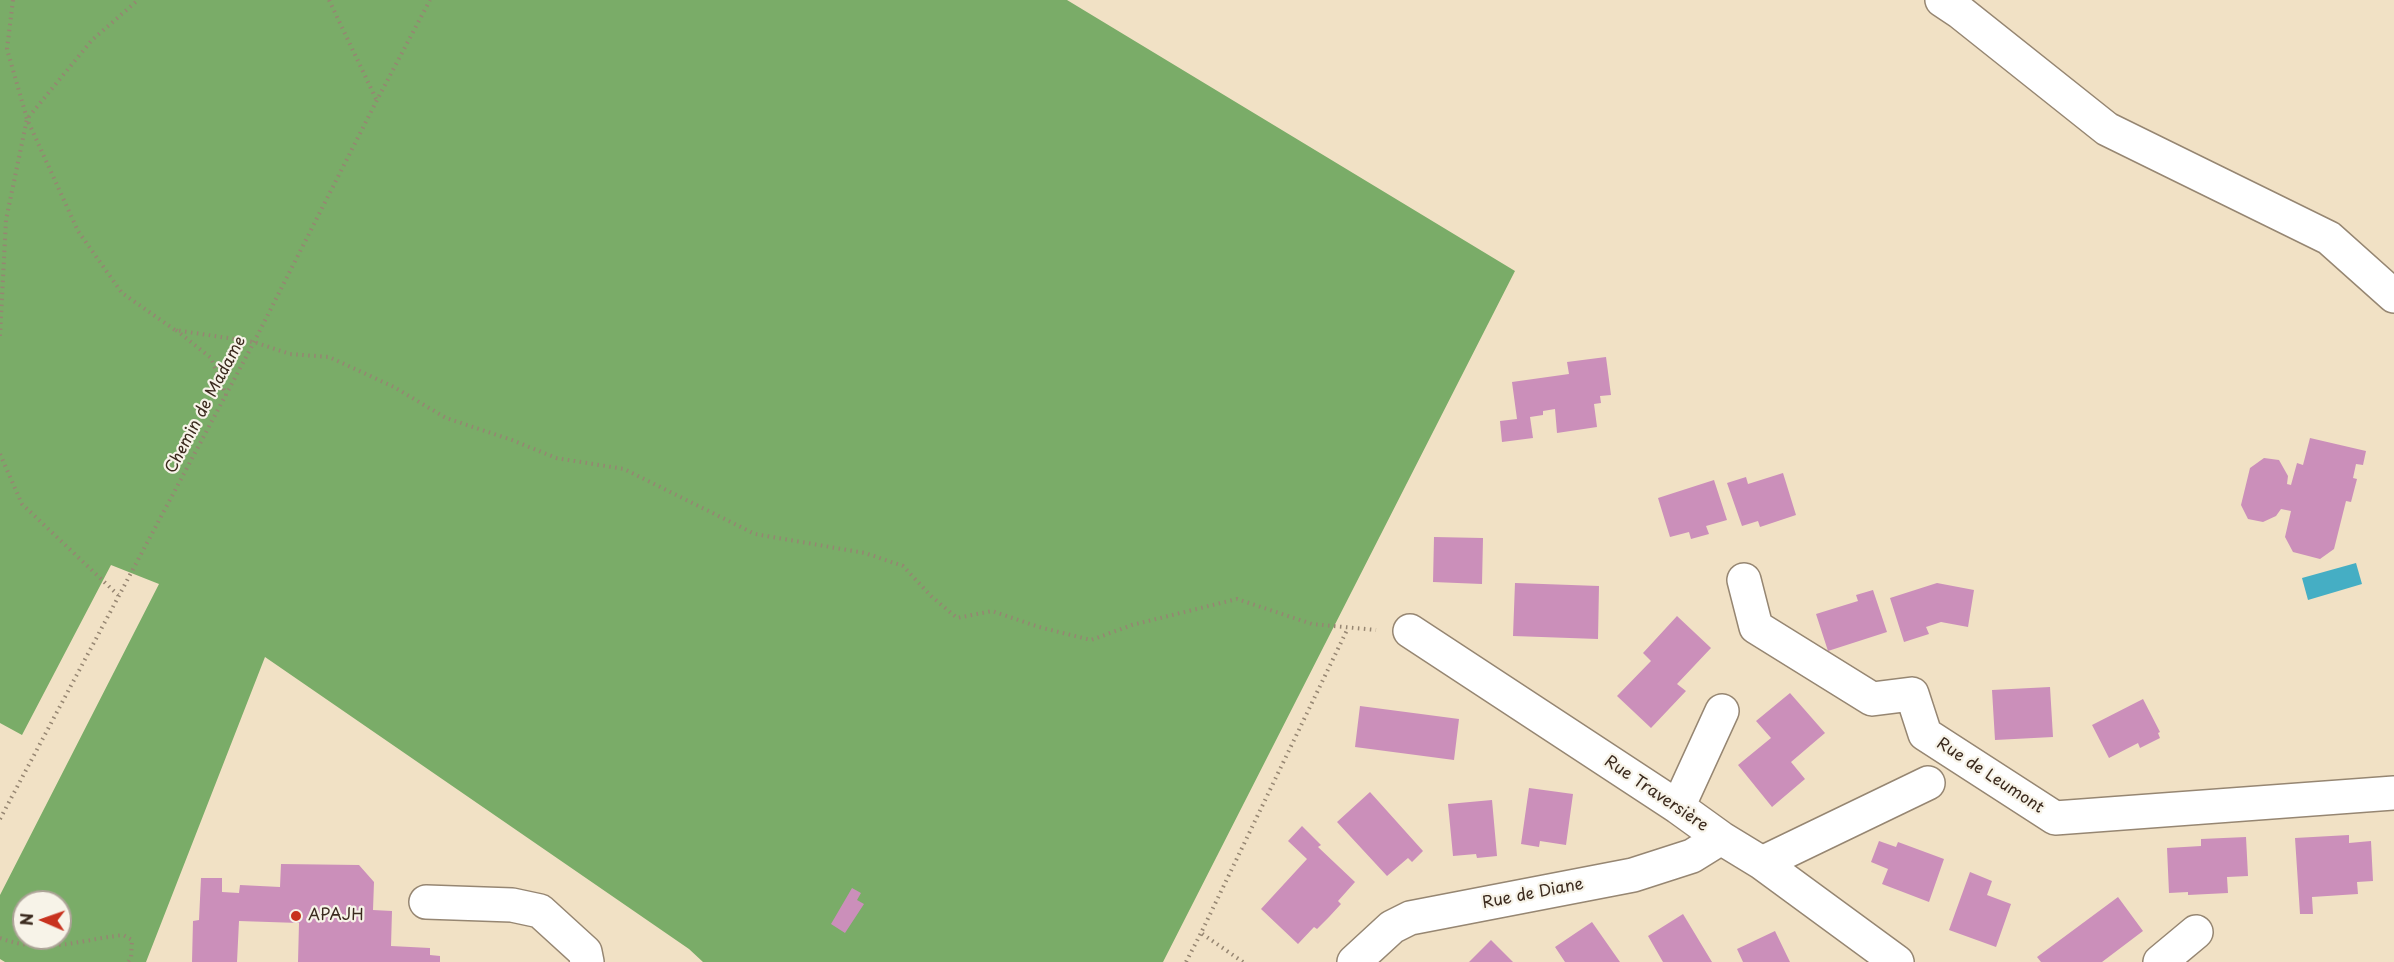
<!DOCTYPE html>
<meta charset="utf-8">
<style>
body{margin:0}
#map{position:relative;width:2394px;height:962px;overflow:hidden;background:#f1e1c5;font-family:"Playpen Sans",sans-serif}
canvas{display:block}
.north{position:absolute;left:12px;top:890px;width:60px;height:60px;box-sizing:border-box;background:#f7f3e8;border:2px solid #aca397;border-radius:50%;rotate:272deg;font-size:16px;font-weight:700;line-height:24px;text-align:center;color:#3b2a1e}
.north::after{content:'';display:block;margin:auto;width:21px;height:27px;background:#c8321e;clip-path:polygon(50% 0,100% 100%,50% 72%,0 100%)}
</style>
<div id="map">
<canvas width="2394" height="962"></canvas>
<div class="north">N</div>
</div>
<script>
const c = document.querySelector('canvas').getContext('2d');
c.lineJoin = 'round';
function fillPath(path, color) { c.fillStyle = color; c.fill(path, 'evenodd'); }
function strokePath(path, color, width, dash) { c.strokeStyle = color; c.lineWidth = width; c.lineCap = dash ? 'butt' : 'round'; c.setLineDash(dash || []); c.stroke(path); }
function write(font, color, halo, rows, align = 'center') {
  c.font = font + ' "Playpen Sans",sans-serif'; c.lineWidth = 4.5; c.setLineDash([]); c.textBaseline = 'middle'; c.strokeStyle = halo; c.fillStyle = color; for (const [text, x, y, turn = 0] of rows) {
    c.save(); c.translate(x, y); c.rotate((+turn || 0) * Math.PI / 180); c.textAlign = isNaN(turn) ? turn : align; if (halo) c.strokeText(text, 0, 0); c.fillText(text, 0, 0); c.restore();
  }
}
fillPath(new Path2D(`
 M0 0H1067L1515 271 1163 962H703L689 949 265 657 146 962H5L0 959V895L159 584 111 565 22 735 0 723ZM24 902H60V938H24Z`), '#7aac68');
fillPath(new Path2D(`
 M2356 563 2362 584 2308 600 2302 578Z`), '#45aec4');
fillPath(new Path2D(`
 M1606 357 1611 395 1600 396 1601 403 1594 404 1597 427 1557 433 1555 409 1543 411V415L1530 417 1533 438 1502 442 1500 421 1517 419 1512 382 1569 374 1567 362Z
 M2310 438 2366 451 2363 465 2356 464 2353 478 2357 479 2351 502 2346 501 2334 549 2320 559 2293 552 2285 537 2291 511 2281 509 2276 516 2263 522 2248 519 2241 505 2250 468 2264 458 2279 460 2288 476 2287 484 2291 485 2297 463 2303 465Z
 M1783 473 1796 515 1760 527 1758 521 1742 526 1727 483 1746 477 1748 484Z
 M1714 480 1727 520 1706 526 1709 534 1691 539 1689 532 1670 537 1658 498Z
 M1434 537 1483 538 1482 584 1433 582Z
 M1515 583 1599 586 1598 639 1513 636Z
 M1937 583 1974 590 1968 627 1941 622 1926 627 1929 634 1904 642 1890 598Z
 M1873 590 1887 632 1828 651 1816 614 1858 601 1856 595Z
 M1677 616 1711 648 1677 684 1686 691 1651 728 1617 696 1651 661 1643 653Z
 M2050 687 2053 737 1995 740 1992 690Z
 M1790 693 1825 733 1791 762 1805 779 1772 807 1738 765 1771 738 1756 721Z
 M2143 699 2160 732 2158 733 2160 738 2140 748 2138 743 2109 758 2092 725Z
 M1360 706 1459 719 1454 760 1355 747Z
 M1529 788 1573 794 1566 845 1540 841 1539 847 1521 844Z
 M1370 792 1423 851 1412 862 1408 858 1387 876 1337 822Z
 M1492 800 1497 856 1477 858 1476 854 1453 856 1448 804Z
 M1302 826 1321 845 1318 847 1355 882 1338 901 1341 904 1329 917 1317 929 1314 927 1298 944 1261 909 1307 859 1288 841Z
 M2349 835V843L2371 841 2373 881 2357 882 2358 894 2312 897 2313 914H2300L2295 838Z
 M2246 837 2248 876 2227 877 2228 893 2188 895V892L2169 893 2167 848 2201 846V839Z
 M1879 841 1896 847 1898 842 1944 859 1929 902 1882 884 1888 869 1871 862Z
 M281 864 359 865 374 882 373 910 392 911 391 946 430 948V955L440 956V962H298L299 923 239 921 237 962H192L193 921 199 920 201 878H222V892L239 893 240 885 280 887Z
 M1970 872 1992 881 1987 895 2011 904 1996 947 1949 930Z
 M852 888 861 893 857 900 864 904 845 933 831 924Z
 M2118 897 2143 931 2102 962H2041L2037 957Z
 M1683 914 1712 962H1663L1648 936Z
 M1592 922 1620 962H1565L1555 947Z
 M1775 931 1790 962H1743L1737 949Z
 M1491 940 1513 962H1469Z`), '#cb8fba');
const minor = new Path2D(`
 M1942 0 1960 12 2107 129 2329 238 2394 296
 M1744 580 1756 627 1872 699 1912 694 1925 734 2055 818 2394 793
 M1410 631 1678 807 1721 838 1762 863 1897 962
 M1678 807 1722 711
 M1762 863 1928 783
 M426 902 512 905 540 911 585 952 587 962
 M1354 962 1392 927 1410 918 1633 875 1692 856 1721 838
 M2160 962 2196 932`);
strokePath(minor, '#968672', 36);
strokePath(new Path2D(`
 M13 0 7 49 27 119 78 231 122 293 175 330 254 342 290 354 329 357 394 387 446 418 512 440 556 458 624 469 755 534 865 553 903 566 931 596 957 618 992 611 1039 627 1091 640 1132 625 1237 599 1312 624 1376 630
 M329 0 376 99
 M176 330 211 358 226 395
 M0 336 6 220 27 119 92 40 138 0
 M0 454 22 504 118 595
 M0 819 254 342 377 100 430 0
 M0 938C45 955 78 940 123 935L132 940 131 958 128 962
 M1186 962 1201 933
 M1243 962 1201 933 1348 628`), '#968672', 4, [1.5, 4.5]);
strokePath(minor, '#fff', 33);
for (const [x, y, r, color] of [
 [296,916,6,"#c8321e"]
]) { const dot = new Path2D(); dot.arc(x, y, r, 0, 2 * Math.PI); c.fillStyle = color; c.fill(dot); strokePath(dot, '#f7f3e8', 2); }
write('16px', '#3b2a1e', '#f7f3e8', [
 ["Chemin de Madame",206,405,-62],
 ["Rue de Leumont",1990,776,33],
 ["Rue Traversière",1656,794,34],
 ["Rue de Diane",1533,894,-11]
]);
write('16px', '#3b2a1e', '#f7f3e8', [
 ["APAJH",308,916]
], 'left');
</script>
